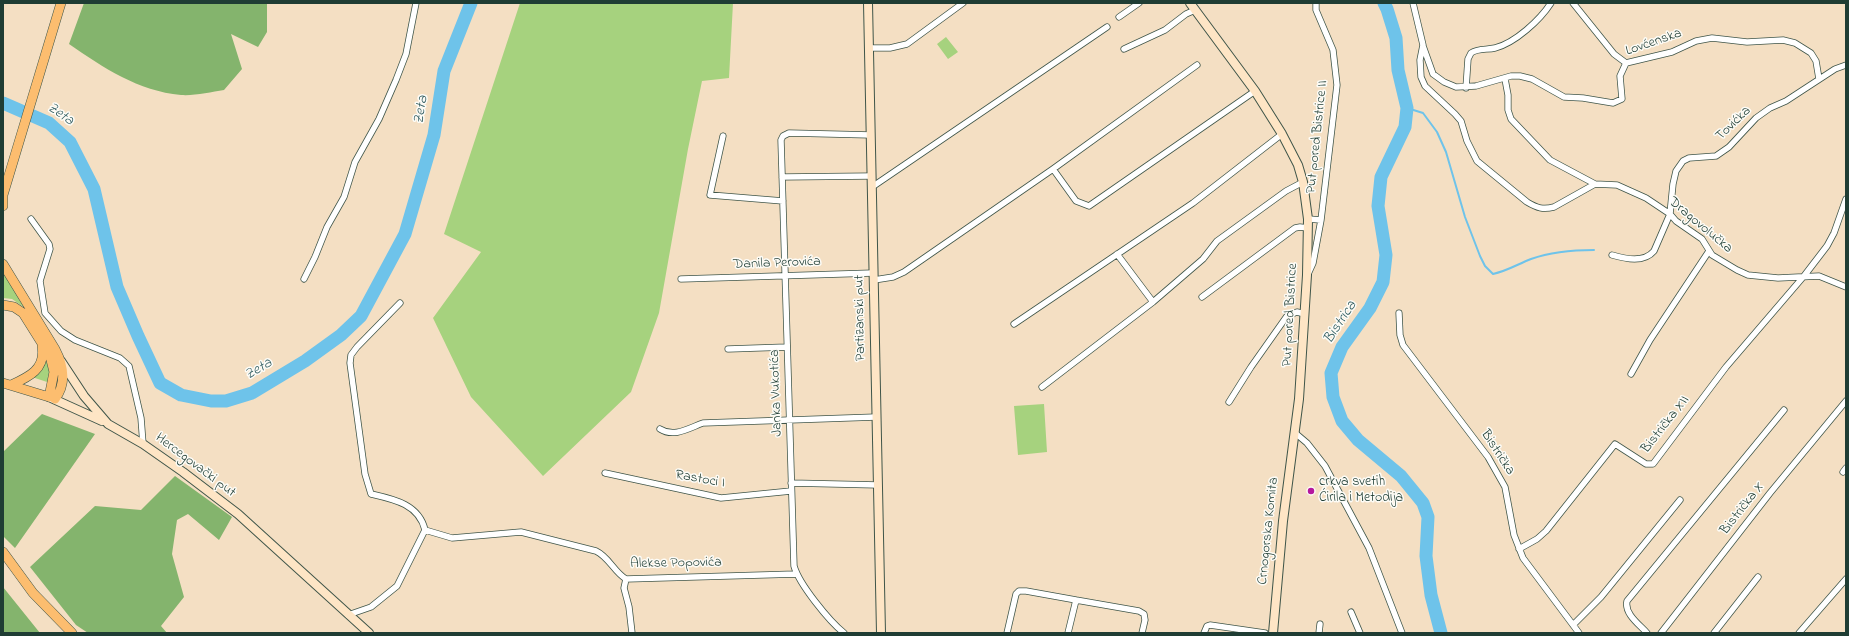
<!DOCTYPE html>
<meta charset="utf-8">
<style>
body{margin:0}
#map{position:relative;width:1849px;height:636px;overflow:hidden;background:#f4dfc3;font-family:"Indie Flower",sans-serif}
canvas{display:block}
.frame{position:absolute;inset:0;border:4px solid #1f3d34;pointer-events:none}
</style>
<div id="map">
<canvas width="1849" height="636"></canvas>
<div class="frame"></div>
</div>
<script>
const c = document.querySelector('canvas').getContext('2d');
c.lineJoin = 'round';
function fillPath(path, color) { c.fillStyle = color; c.fill(path, 'evenodd'); }
function strokePath(path, color, width, dash) { c.strokeStyle = color; c.lineWidth = width; c.lineCap = dash ? 'butt' : 'round'; c.setLineDash(dash || []); c.stroke(path); }
function write(font, color, halo, rows, align = 'center') {
  c.font = font + ' "Indie Flower",sans-serif'; c.lineWidth = 3; c.setLineDash([]); c.textBaseline = 'middle'; c.strokeStyle = halo; c.fillStyle = color; for (const [text, x, y, turn = 0] of rows) {
    c.save(); c.translate(x, y); c.rotate((+turn || 0) * Math.PI / 180); c.textAlign = isNaN(turn) ? turn : align; if (halo) c.strokeText(text, 0, 0); c.fillText(text, 0, 0); c.restore();
  }
}
fillPath(new Path2D(`
 M520 3H733L729 78 702 81 688 149 659 313 631 392 543 476 471 397 433 318 481 252 444 234Z
 M946 37 958 52 948 59 937 44Z
 M3 265 59 356V385L56 384 25 308 12 299 3 298Z
 M51 358 50 383 32 377 42 369 46 359Z
 M1044 404 1047 452 1018 455 1014 406Z`), '#a6d27e');
fillPath(new Path2D(`
 M84 3H267V32L258 47 231 34 242 69 224 90C211 92 194 96 181 95 138 91 104 68 69 44Z
 M42 414 95 434 15 548 3 536V452Z
 M175 476 232 517 219 540 188 514 177 520 172 554 184 597 161 626 167 633H88L76 625 30 567 95 506 141 510Z
 M3 587 40 633H3Z`), '#84b46d');
strokePath(new Path2D(`
 M1407 108 1423 113 1437 132 1446 152 1465 217 1480 256 1485 266 1493 274C1507 271 1518 264 1531 259 1551 252 1573 250 1594 250`), '#6ec3ea', 2);
strokePath(new Path2D(`
 M1384 3 1387 9 1396 38 1398 70 1407 108 1405 127 1381 177 1378 206 1386 255 1383 282 1370 308 1342 347 1331 373 1333 397 1342 421 1358 440 1401 476 1423 503 1428 517 1426 556 1431 595 1441 633
 M3 103 49 123 70 142 94 189 117 287 138 336 160 383 181 395 211 401H226L252 393 305 361 341 335 361 316 405 234 434 135 444 71 471 3`), '#6ec3ea', 13);
const street = new Path2D(`
 M1413 3 1423 45 1420 60 1421 77 1425 86 1455 114 1461 121 1467 141 1477 161 1527 202C1537 208 1543 210 1554 207L1595 184 1617 185 1646 198 1670 214 1676 221 1702 239 1712 255 1737 270 1748 275 1778 278 1819 276 1846 287
 M1573 3 1614 54 1626 63
 M1119 17 1139 3
 M1423 46 1433 74 1444 82 1456 87 1476 86 1511 76H1520L1532 79 1564 97 1583 98 1613 103 1622 99 1620 76 1626 63 1672 52 1696 41 1712 38 1747 42 1783 40 1795 43 1811 53 1816 61 1819 79
 M869 48H890L907 44 963 3
 M1124 49 1165 30 1186 14 1195 10
 M1505 79 1508 95V110L1511 119 1550 160 1595 184
 M1466 88 1468 59 1471 53C1478 48 1487 50 1495 48 1515 43 1540 20 1551 3
 M723 136 710 195 783 201
 M1053 169 1076 201 1089 206 1255 91
 M782 177 872 176
 M872 187 1107 27
 M31 219 49 244 50 249 40 281 45 313 61 331 75 340 120 358 129 366 141 418 143 444
 M1308 219 1321 220
 M1117 254 1153 302
 M1612 255C1626 259 1644 263 1654 251L1670 214 1673 184 1676 171 1683 161 1689 158 1716 156 1729 147 1756 118 1770 108 1786 101 1835 69 1846 65
 M1308 274 1313 263 1321 220 1337 85 1333 50 1316 10V3
 M304 279 315 257 327 227 344 197 355 162 379 119 396 80 406 54 416 3
 M681 279 873 273
 M874 280 893 277 904 272 1053 169 1197 65
 M1202 297 1295 228 1300 227 1308 228
 M1399 313 1400 335 1403 345 1488 457 1505 487 1514 535 1523 558 1579 633
 M1014 324 1193 203 1282 134
 M728 349 787 347
 M1631 374 1650 340 1709 251
 M1042 387 1153 302 1203 259 1217 241 1286 191 1303 182
 M1229 402 1251 367 1287 316 1297 312 1305 314
 M660 429C674 438 689 428 703 423L876 417
 M1294 432 1307 443 1325 466 1369 548 1402 633
 M1843 472 1846 468
 M605 473 721 498 791 491
 M791 483 878 485
 M425 530 452 538 521 532 596 551C609 557 614 572 626 579L796 574
 M1519 549 1537 539 1546 531 1615 444 1646 464H1653L1726 367 1804 276 1827 246 1834 233 1846 199
 M626 579 624 588 629 607 632 633
 M1351 612 1360 633
 M348 615 371 607 397 586 425 530C419 504 393 499 371 494L365 474 350 363 351 355 357 347 400 303
 M1573 625 1601 597 1680 500
 M844 633C829 621 799 584 794 566L781 140 783 136 789 133 871 135
 M1007 633 1016 594 1019 591H1026L1076 600
 M1068 633 1076 600 1139 611 1144 614 1145 620 1142 633
 M1204 633 1207 626 1210 625 1265 633
 M1319 633 1320 624
 M1647 633C1640 625 1624 614 1627 601L1784 410
 M1661 633 1770 493 1846 401
 M1714 633 1758 577
 M1799 633 1846 579`);
const secondary = new Path2D(`
 M868 3 881 633
 M1190 3 1255 91 1282 134 1298 165 1303 182 1308 219 1307 275 1299 399 1283 521 1273 633
 M61 361 84 396 108 424 143 444 183 472 238 514 369 633
 M49 397 102 421`);
const primary = new Path2D(`
 M3 195 61 3
 M3 206V194
 M3 264 55 349C64 366 67 383 55 399
 M3 305 14 307 23 313 50 356 54 372 49 397 3 383
 M11 385C29 377 46 369 42 346
 M3 552 33 593 72 633`);
strokePath(street, '#3f5549', 7);
strokePath(secondary, '#3f5549', 10);
strokePath(primary, '#3f5549', 10);
strokePath(street, '#fff', 5.5);
strokePath(secondary, '#fee5c5', 8);
strokePath(primary, '#fcbd6f', 9);
for (const [x, y, r, color] of [
 [1311,491,4,"#b5179e"]
]) { const dot = new Path2D(); dot.arc(x, y, r, 0, 2 * Math.PI); c.fillStyle = color; c.fill(dot); strokePath(dot, '#fdfcf7', 1.5); }
write('14px', '#1f3d34', '#fdfcf7', [
 ["Lovćenska",1654,43,-19],
 ["Tovićka",1734,124,-44],
 ["Put pored Bistrice II",1318,137,-84],
 ["Dragovolučka",1700,226,40],
 ["Danila Perovića",777,264,-2],
 ["Put pored Bistrice",1291,315,-87],
 ["Partizanski put",861,318,-91],
 ["Janka Vukotića",777,393,-92],
 ["Bistrička XII",1666,425,-52],
 ["Bistrička",1497,453,57],
 ["Hercegovački put",195,466,37],
 ["Rastoci I",700,480,10],
 ["Bistrička X",1743,509,-52],
 ["Crnogorska Komita",1269,531,-84],
 ["Alekse Popovića",676,564,-1]
]);
write('14px', '#1f3d34', '#fdfcf7', [
 ["crkva svetih",1319,483],
 ["Ćirila i Metodija",1319,499]
], 'left');
write('italic 15px', '#335e62', '#fdfcf7', [
 ["Zeta",422,110,-81],
 ["Zeta",60,115,35],
 ["Bistrica",1341,323,-57],
 ["Zeta",259,370,-30]
]);
</script>
